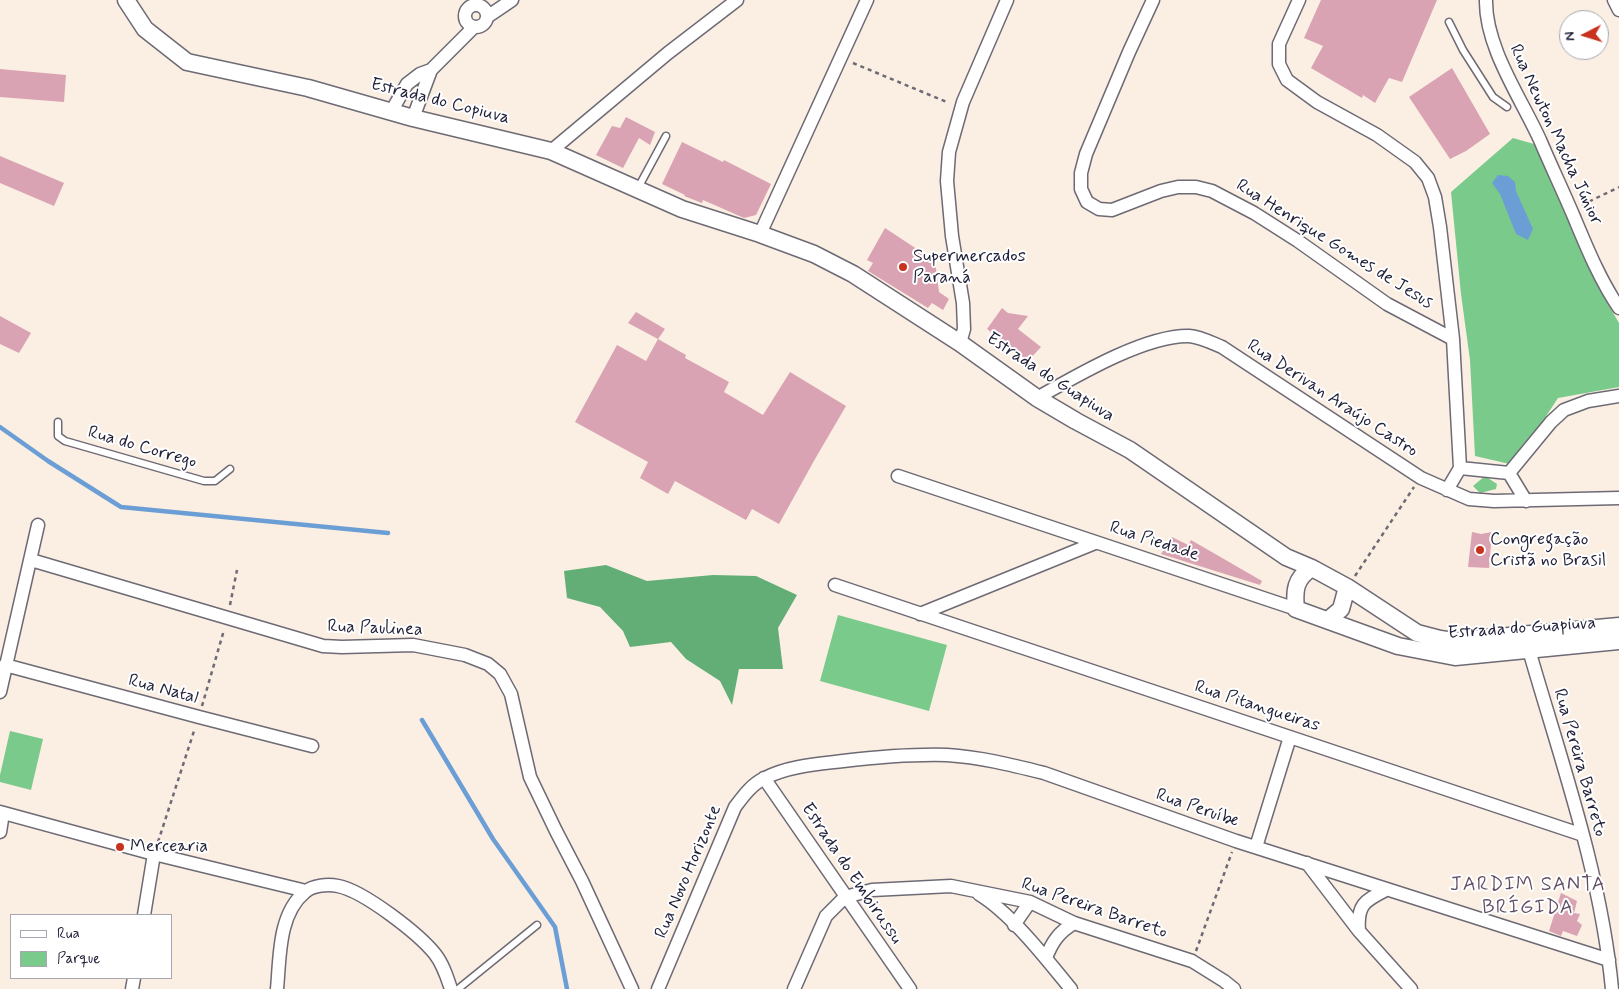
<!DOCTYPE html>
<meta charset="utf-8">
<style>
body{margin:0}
#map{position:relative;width:1619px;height:989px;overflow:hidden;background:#faefe2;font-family:Mynerve,sans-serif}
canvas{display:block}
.legend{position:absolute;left:10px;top:914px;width:162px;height:65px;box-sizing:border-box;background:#fff;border:1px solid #a7a7b1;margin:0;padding:6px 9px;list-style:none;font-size:15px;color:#22223b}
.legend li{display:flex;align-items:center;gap:10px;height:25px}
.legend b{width:25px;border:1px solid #a7a7b1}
.north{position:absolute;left:1559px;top:10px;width:50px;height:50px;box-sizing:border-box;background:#fff;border:1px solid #a7a7b1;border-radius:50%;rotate:265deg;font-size:14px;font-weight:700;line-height:20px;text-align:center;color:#22223b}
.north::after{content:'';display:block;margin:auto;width:18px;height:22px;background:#c8321e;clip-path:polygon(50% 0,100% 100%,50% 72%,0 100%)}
</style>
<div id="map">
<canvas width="1619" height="989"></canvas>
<ul class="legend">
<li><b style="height:6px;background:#fff"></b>Rua</li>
<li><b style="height:14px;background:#7aca8b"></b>Parque</li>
</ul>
<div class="north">N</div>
</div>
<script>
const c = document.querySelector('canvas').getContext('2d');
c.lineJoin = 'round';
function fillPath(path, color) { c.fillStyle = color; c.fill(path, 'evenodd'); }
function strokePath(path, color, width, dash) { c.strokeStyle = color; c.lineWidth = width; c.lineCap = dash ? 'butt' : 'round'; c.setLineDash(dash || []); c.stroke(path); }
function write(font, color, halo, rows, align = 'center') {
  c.font = font + ' Mynerve,sans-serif'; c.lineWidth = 4; c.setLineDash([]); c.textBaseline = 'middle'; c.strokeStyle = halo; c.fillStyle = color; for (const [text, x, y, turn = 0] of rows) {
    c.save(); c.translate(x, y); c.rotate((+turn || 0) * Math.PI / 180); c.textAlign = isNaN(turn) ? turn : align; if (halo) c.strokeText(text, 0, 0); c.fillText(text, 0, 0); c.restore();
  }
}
fillPath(new Path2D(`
 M1513 138 1534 144 1606 301 1619 323V387L1558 398 1514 465 1475 456 1470 360 1461 294 1451 192Z
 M1485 476 1497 484 1496 489 1480 493 1473 486Z
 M838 615 947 645 929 711 820 681Z
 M10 731 43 739 31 790 0 782V775Z`), '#7aca8b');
fillPath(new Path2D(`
 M606 565 647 581 713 575 756 576 797 595 778 628 783 669H739L732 705 720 681 686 659 671 642 630 647 623 631 600 607 567 598 564 571Z`), '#63ae77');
fillPath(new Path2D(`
 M1498 175 1508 176 1515 182 1516 191 1533 229 1528 240 1516 234 1500 194 1492 183Z`), '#6c9ed6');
strokePath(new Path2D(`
 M0 427 48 461 121 507 388 533
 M422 720 493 839 555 927 567 989`), '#6c9ed6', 4.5);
fillPath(new Path2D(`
 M1321 0H1437L1402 82 1389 78 1375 103 1363 95 1362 98 1311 68 1323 46 1304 38Z
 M1452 68 1490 134 1466 151 1450 159 1409 97Z
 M0 69 66 75 64 102 0 97Z
 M626 117 655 132 650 145 639 138 623 168 596 155 612 126 620 128Z
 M682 142 723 162 724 160 771 184 756 215 744 218 703 200 702 203 684 196 685 195 662 184Z
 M0 156 64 183 54 206 0 183Z
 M885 228 935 261 939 292 949 299 943 310 932 303 928 308 868 271 873 263 867 260Z
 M1002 308 1008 313 1028 316 1018 329 1041 347 1028 361 987 329Z
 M636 312 665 329 658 339 628 323Z
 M0 316 31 333 19 353 0 344Z
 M658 339 686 355 685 358 729 382 724 392 763 415 790 372 846 406 815 459 779 524 752 509 746 520 675 481 668 494 640 478 648 462 575 422 617 345 646 361Z
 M1472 532 1481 534 1492 532 1489 568 1468 567Z
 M1172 537 1188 545 1191 540 1262 581 1260 585 1161 554Z
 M1561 893 1577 901 1574 913 1580 914 1577 921 1582 925 1577 936 1563 931 1561 936 1549 931Z`), '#d9a3b3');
const service = new Path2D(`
 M1449 22 1463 50 1493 97 1507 107
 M638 188 666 136
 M58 422V436L65 441 204 481H215L230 469
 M458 989 537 925`);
const minor = new Path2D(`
 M1153 0 1129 52 1086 154 1081 173V189L1087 202 1099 209 1112 210 1161 191 1178 187H1196L1212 191 1254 213 1298 241 1387 304 1453 339
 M1299 0 1279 44V64L1287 80 1317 102 1377 135 1415 162 1428 178 1435 197 1440 227 1453 339 1460 468 1447 490
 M1486 0C1485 47 1521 98 1540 140 1551 166 1563 191 1574 217 1587 248 1600 280 1619 308
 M1614 0 1619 10
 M465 16a11 11 0 1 1 22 0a11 11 0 1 1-22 0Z
 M487 17 512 0
 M391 112 407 84 420 74 431 70 474 27
 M413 118 431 70
 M551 151 668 53 737 0
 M760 234 867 0
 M960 343 964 329 963 303 952 236 947 181 949 152 963 102 1007 0
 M1037 398C1076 376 1145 335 1189 336 1201 337 1212 343 1222 347L1421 478 1469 499 1494 501 1619 498
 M1460 468 1509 473
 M898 476 1296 609
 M1526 501 1509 473 1551 422 1564 410 1588 401 1619 396
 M31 560 323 646 342 647 413 645 465 655 488 664 500 674 511 694 530 777 556 831 582 881 632 989
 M835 585 1583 835
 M920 614 1095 543
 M1528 643 1529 650C1561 761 1601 873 1612 989
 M5 665 199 717 312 746
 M0 692 38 525
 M764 778 910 989
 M0 812 154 854 306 891
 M0 832 3 813
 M1256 847 1290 737
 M1307 863 1359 931 1411 989
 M979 894C1012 914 1047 960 1071 989
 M144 915 154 854
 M1014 925 1030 902
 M1359 931C1357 905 1364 901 1386 890
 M1046 958C1052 942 1059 932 1074 923
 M132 989 134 978
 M277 989C280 958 278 914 305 892 313 885 328 884 338 886 364 891 419 934 435 954 443 964 447 977 451 989
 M658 989 735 807C744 795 752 784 765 778 788 766 818 764 843 761 877 757 912 754 947 755 980 757 1012 765 1044 773L1236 841 1609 960
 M794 989 826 916 845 897 872 890 951 886 1030 902 1074 923 1192 961 1224 981 1234 989`);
const tertiary = new Path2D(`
 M126 0 145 29 187 62 308 88 413 118 551 151 682 209 760 234 814 254 853 274 960 343 1037 398 1076 421 1130 450 1286 557 1312 568 1347 587 1417 633 1440 639 1454 641 1619 626
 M1312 568C1295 578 1294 591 1296 609L1398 646 1455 657 1619 641
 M1328 620 1341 609 1347 587`);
strokePath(service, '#6e6a75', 9);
strokePath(minor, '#6e6a75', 15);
strokePath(tertiary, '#6e6a75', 19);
strokePath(new Path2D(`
 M853 63 949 103
 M1582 205 1619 187
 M1355 576 1414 487
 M230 605 237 570
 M202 706 224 630
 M158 842 195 728
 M1196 951 1232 852`), '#6e6a75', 2.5, [4, 4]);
strokePath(service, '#fff', 6);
strokePath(minor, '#fff', 12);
strokePath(tertiary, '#fff', 16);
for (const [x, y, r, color] of [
 [903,267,5,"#c8321e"],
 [1480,550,5,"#c8321e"],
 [120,847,5,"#c8321e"]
]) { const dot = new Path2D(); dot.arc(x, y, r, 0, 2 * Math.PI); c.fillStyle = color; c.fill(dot); strokePath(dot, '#fff', 2); }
write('18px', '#22223b', '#fff', [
 ["Estrada do Copiuva",440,102,14],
 ["Rua Newton Macha Júnior",1555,135,65],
 ["Rua Henrique Gomes de Jesus",1334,245,32],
 ["Estrada do Guapiuva",1050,378,33],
 ["Rua Derivan Araújo Castro",1332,399,33],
 ["Rua do Corrego",142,448,16],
 ["Rua Piedade",1154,542,18],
 ["Rua Paulinea",375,629,2],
 ["Estrada do Guapiuva",1522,629,-4],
 ["Rua Natal",163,690,15],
 ["Rua Pitangueiras",1257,707,18],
 ["Rua Pereira Barreto",1579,763,74],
 ["Rua Peruíbe",1197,809,19],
 ["Rua Novo Horizonte",689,872,-67],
 ["Estrada do Embirussu",851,874,56],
 ["Rua Pereira Barreto",1094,909,19]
]);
write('18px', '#22223b', '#fff', [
 ["Supermercados",913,257],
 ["Paraná",913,278],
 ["Congregação",1490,540],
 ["Cristã no Brasil",1490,561],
 ["Mercearia",130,847]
], 'left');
c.letterSpacing = '1px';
write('20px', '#624f65', '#fff', [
 ["JARDIM SANTA",1528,886],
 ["BRÍGIDA",1528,909]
]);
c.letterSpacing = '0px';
</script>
